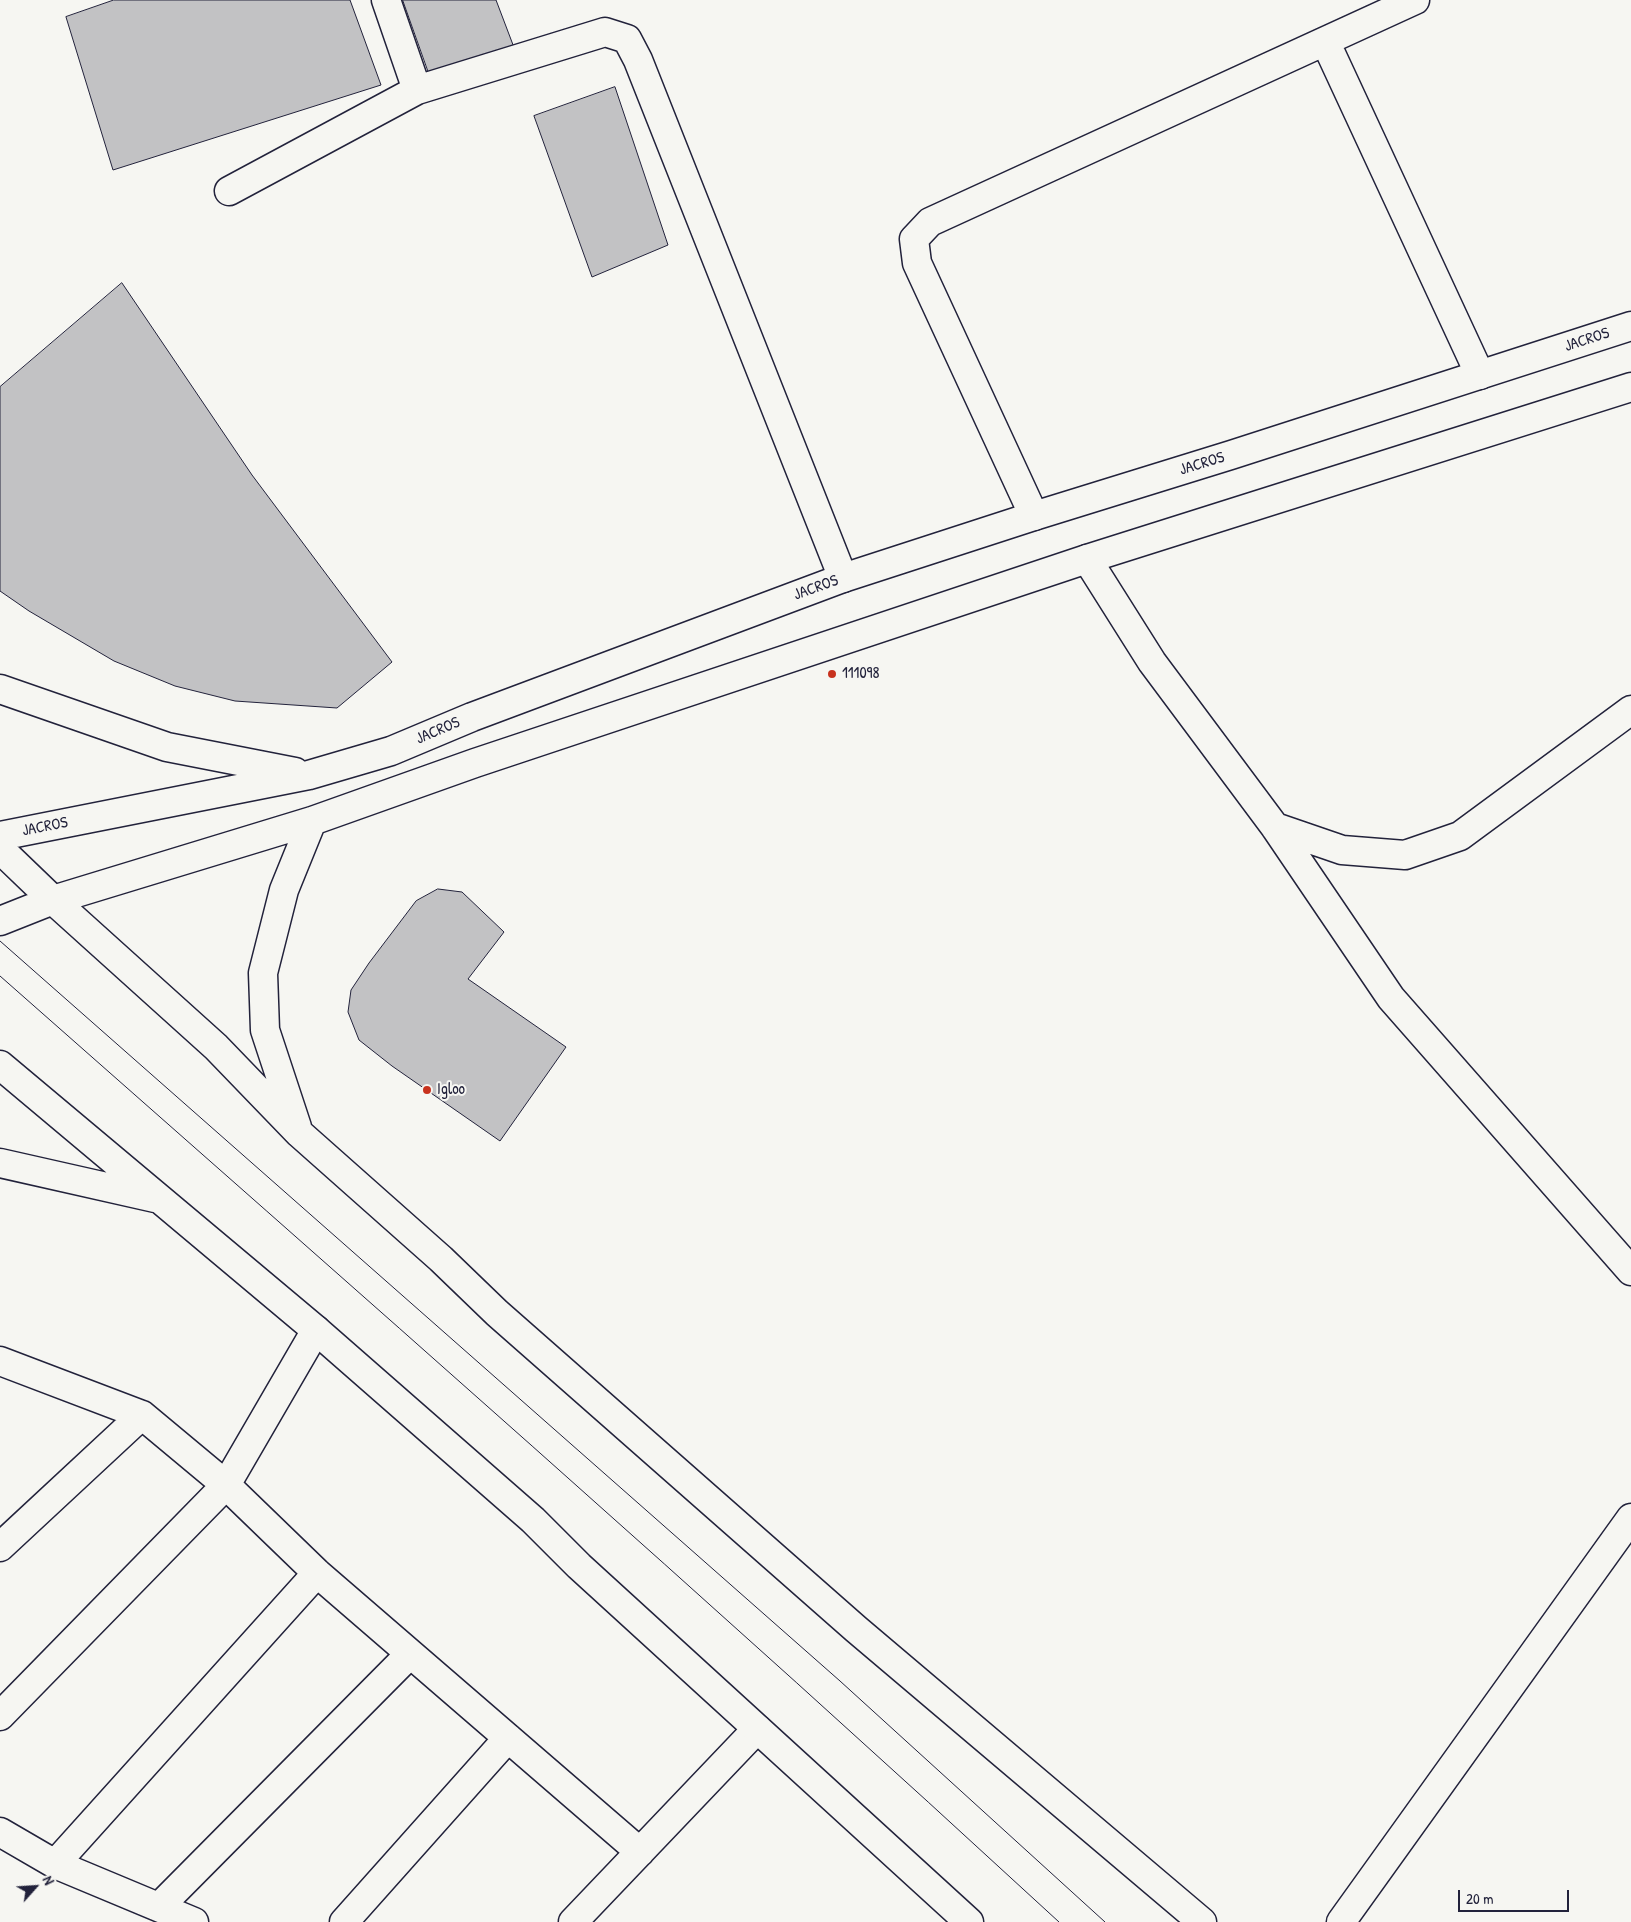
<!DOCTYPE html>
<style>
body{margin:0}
#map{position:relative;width:1631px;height:1922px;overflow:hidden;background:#f6f6f2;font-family:"Patrick Hand",sans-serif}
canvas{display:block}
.north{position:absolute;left:10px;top:1862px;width:50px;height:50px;-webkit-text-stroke:4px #f6f6f2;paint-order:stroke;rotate:64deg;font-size:14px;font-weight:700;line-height:20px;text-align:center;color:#22223b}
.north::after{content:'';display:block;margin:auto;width:18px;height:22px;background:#22223b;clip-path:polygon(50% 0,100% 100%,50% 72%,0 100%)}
.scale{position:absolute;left:1458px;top:1890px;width:111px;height:22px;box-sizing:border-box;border:2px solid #22223b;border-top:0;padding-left:6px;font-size:15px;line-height:18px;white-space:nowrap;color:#22223b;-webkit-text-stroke:4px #f6f6f2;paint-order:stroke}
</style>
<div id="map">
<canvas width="1631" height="1922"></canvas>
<div class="north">N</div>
<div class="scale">20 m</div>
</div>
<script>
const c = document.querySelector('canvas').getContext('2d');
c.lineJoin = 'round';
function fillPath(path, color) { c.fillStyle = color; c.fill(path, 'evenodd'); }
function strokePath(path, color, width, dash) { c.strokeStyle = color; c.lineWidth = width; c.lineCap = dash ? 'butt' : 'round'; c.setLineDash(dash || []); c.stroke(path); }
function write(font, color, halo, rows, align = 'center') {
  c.font = font + ' "Patrick Hand",sans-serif'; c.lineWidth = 4; c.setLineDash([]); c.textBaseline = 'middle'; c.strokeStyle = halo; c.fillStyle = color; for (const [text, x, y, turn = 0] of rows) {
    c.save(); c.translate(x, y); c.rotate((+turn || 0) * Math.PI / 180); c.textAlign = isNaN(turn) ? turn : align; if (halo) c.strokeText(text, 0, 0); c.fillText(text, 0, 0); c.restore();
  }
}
const building = new Path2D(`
 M114 0H350L381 85 113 170 66 17Z
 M403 0H496L518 58 435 90Z
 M615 87 668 245 592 277 534 116Z
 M122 283 252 475 392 662 337 708 235 701 175 686 114 661 29 611 0 591V387Z
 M438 889 462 892 504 932 468 979 566 1047 500 1141 392 1066 359 1040 348 1012 351 990 369 963 416 901Z`);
fillPath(building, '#c2c2c4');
strokePath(building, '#22223b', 1);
const minor = new Path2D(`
 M386 0 417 90 605 32 627 39 638 60 843 578
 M1326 43 1480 375
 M229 191 417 90
 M1034 516 917 263 914 239 930 222 1415 0
 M1087 559 1152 662 1275 827 1391 998 1631 1271
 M1275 827 1342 850 1405 855 1460 836 1631 710
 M0 1361 142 1415 226 1485 317 1573 640 1852
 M0 1547 142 1415
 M0 1716 226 1485 316 1330
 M0 1832 55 1864 194 1922
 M55 1864 317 1573
 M159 1907 410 1654
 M344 1922 508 1738
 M573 1922 757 1729
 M1341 1922 1631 1518`);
const major = new Path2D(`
 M0 689 167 747 295 772
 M0 836 309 775 391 751 472 717 843 578 1034 516 1231 455 1631 326
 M0 849 53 900 216 1047 299 1133 441 1259 497 1313 856 1629 1202 1922
 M0 921 53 900 312 821 475 763 1087 559 1631 387
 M0 1065 316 1330 533 1520 579 1566 969 1922
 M297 1127 265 1030 263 973 284 890 312 821
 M0 1163 155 1198`);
strokePath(minor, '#22223b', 31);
strokePath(major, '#22223b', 31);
strokePath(minor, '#f6f6f2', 28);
strokePath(major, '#f6f6f2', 28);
strokePath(new Path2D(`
 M0 941 840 1681 1105 1922
 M0 976C355 1289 711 1601 1059 1922`), '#22223b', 1);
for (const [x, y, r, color] of [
 [832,674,5,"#c8321e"],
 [427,1090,5,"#c8321e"]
]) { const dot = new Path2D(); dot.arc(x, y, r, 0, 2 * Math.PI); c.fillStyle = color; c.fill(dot); strokePath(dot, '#f6f6f2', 2); }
write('16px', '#22223b', '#f6f6f2', [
 ["JACROS",1587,340,-18],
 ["JACROS",1202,464,-17],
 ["JACROS",816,588,-20],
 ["JACROS",438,731,-23],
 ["JACROS",45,827,-11]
]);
write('16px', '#22223b', '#f6f6f2', [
 ["111098",842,674],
 ["Igloo",437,1090]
], 'left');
</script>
